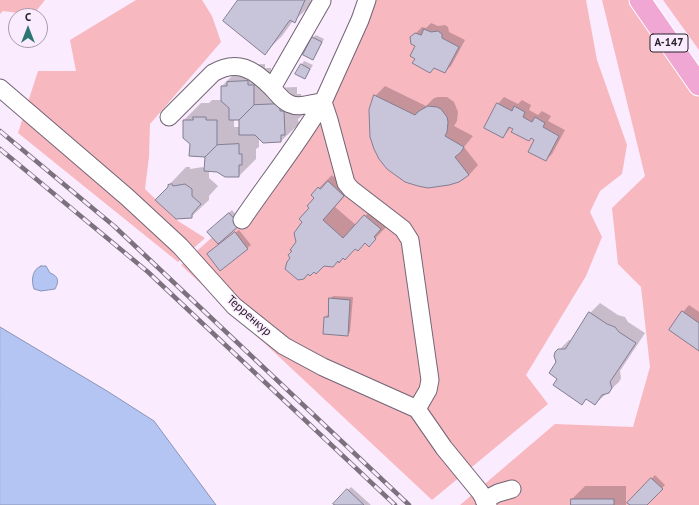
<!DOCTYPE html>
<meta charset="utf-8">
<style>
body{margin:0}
#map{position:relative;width:699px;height:505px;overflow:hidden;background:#fbebfe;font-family:"PT Sans",sans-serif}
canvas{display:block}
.north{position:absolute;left:8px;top:8px;width:40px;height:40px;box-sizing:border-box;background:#fbebfe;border:1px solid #a79ba9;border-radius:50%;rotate:0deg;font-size:11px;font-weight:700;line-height:16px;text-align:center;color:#282229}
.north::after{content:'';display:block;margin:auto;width:14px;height:18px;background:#2b7573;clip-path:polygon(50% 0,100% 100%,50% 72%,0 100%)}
</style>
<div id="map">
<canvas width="699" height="505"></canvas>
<div class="north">С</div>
</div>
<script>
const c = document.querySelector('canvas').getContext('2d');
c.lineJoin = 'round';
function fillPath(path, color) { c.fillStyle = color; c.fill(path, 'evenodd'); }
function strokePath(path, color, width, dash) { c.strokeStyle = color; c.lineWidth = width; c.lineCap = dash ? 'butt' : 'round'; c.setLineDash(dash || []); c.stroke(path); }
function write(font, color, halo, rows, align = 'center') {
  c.font = font + ' "PT Sans",sans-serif'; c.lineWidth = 3; c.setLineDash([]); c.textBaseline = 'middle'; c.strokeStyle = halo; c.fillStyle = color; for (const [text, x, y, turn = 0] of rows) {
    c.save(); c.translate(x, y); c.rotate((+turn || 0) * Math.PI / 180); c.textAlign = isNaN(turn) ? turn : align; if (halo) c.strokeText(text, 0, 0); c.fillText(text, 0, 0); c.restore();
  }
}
fillPath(new Path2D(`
 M0 0H45L33 15 3 11 0 14Z
 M136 0H202L212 16 221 42 150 124 149 157 145 189 178 221 205 238 178 262 18 133 38 71H76L70 40Z
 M375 0H586L597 60 627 145 622 174 600 191 590 212 602 237 586 276 526 375 548 404 432 500 181 265 243 210 318 113Z
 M602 0H632L699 93V505H460L555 424 633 427 650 367 641 287 618 264 612 208 645 176Z
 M664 0H699V50L663 0Z`), '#f7b8c0');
const water = new Path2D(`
 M41 266H46L50 273C59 276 59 282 55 289L41 291 34 289C31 281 32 269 41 266Z
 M0 327 107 391 154 421 216 505H0Z`);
fillPath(water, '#b4c5f3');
strokePath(water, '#8a94b6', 1);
fillPath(new Path2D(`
 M239 0H314L312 4 294 21H293L282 36 265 53Z
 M431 23 438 26 445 25 448 27 449 32 465 40 451 66 444 72 416 58V46L412 37 422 27 426 28Z
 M316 35 324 39 316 55 313 58 312 38Z
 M304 61 313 65 305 78 297 73Z
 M265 64V68H271L272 88 297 87V94H301L302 116 298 119 299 124 281 141 264 142 259 137V147L256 149V159L239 176 217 171 209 170V178L218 186 209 196V200L191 217 169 185 186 167H190V169L203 167 205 169 206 156 191 144 184 120 201 103H209L212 100H222V86L239 69 245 65ZM234 119H240V127H234Z
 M385 86 426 106 434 98 438 97H447L454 102 458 112 457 121 454 126 473 136 464 147 478 165 469 175 375 96Z
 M504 97 518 104 522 100 531 105 529 110 538 115 542 111 551 116 548 121 565 130 552 154 546 160 536 140 511 127 503 137 498 104Z
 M341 169 356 183 335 207 356 225 378 203 388 225 369 245 366 242 338 260 292 258 303 222 316 197 319 188 332 175 333 177Z
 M232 210 242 222 211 229Z
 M239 230 251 245 220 270 211 252Z
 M333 296 353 297 350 332 347 335 325 317 329 314 330 299Z
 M600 303 618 315 625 317 628 322 645 333 620 371 621 378 619 382 595 404 587 398 581 404 559 379 556 353 569 340H572L590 313Z
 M689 305 699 312V350L683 312Z
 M655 475 665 485 646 505H631L629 503Z
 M585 486H626V505H572V499Z
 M351 487 371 505H336L335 503Z`), '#0003');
const building = new Path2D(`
 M238 0H305L295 23 290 20 265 55 223 21Z
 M424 29 431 32 438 31 442 34V38L459 47 445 73 434 68 430 73 412 63 415 59 410 56 415 46 411 44 410 37 415 33 421 35Z
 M312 37 322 42 313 60 303 55Z
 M301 64 310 69 305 79 295 74Z
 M248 81V85H254V105L239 120H229V108L221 101V86H227V82Z
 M374 95 415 115 419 111 428 106 437 107 441 109 447 117 448 122 447 132 445 136 464 147 461 152 455 157 469 175 459 182 449 185 428 188 418 186 405 182 387 169 379 159 374 149 370 137 369 110Z
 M497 103 512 111 514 106 525 112 523 117 532 122 535 117 545 123 543 127 559 136 546 161 528 152 534 140 531 138 529 141 511 132 513 129 509 127 503 138 484 128Z
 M280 104V111H284L285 135H281V142L263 143 255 135H239V120L254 105Z
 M193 117H206V120H217V145L205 157 189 156 190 144 183 138V120H193Z
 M239 144V154H242V165H239V177H225L217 172 204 171 205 157 217 145Z
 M328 181 344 196 323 220 343 238 364 215 381 229 374 237 376 239 369 247 365 243 358 251 355 249 345 260 343 258 339 263 338 261 333 267 324 266 316 274 314 272 310 276 308 274 304 279 298 280 285 269 287 262 290 258 288 255 292 251 290 250 296 242 294 233 302 222 299 219 309 208 307 206 314 198 311 195 318 187 320 189Z
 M172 184 173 186 185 184 192 189V196L201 204 192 214V218L176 219 155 200 168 187V185Z
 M229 213 240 225 218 244 207 232Z
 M235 232 248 249 220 271 207 254Z
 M329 298 350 300 348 336 323 334 324 317H328Z
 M682 311 699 323V351L669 330Z
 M589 312 607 324 615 327 619 332 636 343 610 382 612 388 609 393 602 395 595 405 586 399 582 405 553 385 557 379 549 373 556 362 554 356 555 352 558 349H565Z
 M651 478 663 489 647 505H630L627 503Z
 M347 489 364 505H335L333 504Z
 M571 499H614V505H571Z`);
fillPath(building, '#c8c4da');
strokePath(building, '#827e92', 1);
const minor = new Path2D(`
 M0 88 127 197 180 246 234 306 284 346 323 367 417 409 444 448 480 492 488 505
 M272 88 322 1
 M323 102 329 120 346 183 351 189 403 229 410 240 430 380 428 390 417 409
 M169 117 213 73C237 59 254 69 272 88 278 94 282 101 290 104 300 109 313 102 323 102L360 20 367 0
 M242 220C269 180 299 143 323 102
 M484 500 498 493 512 489`);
const major = new Path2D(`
 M640 0 699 85`);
strokePath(minor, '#716374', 19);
strokePath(major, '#fff', 23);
strokePath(minor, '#fff', 17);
strokePath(major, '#f0a7d3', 21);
const rail = new Path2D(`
 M0 131 114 226 409 505
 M0 149 148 272 395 505`);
strokePath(rail, '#7c727e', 4.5);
strokePath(rail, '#fbebfe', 3, [9]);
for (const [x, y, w] of [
 [669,43,38]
]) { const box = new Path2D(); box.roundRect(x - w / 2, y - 9, w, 18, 3); c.fillStyle = '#fbebfe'; c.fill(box); strokePath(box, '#282229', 1); }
write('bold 11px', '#282229', null, [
 ["А-147",669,43]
]);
write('12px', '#282229', '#fbebfe', [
 ["Терренкур",249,316,41]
]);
</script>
